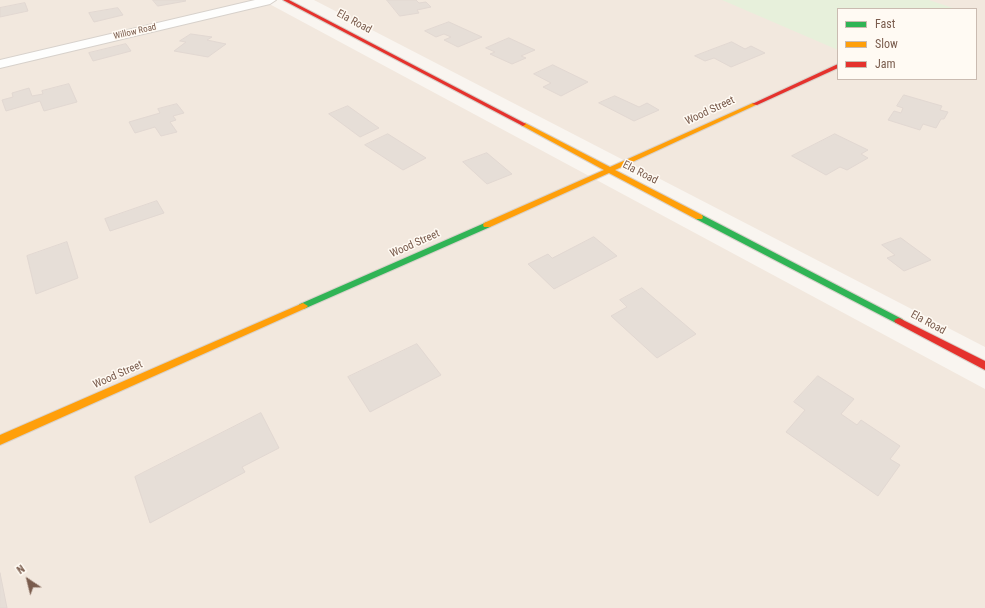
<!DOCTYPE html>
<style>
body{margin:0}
#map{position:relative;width:985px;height:608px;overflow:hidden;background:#f9f5f0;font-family:"Roboto Condensed",sans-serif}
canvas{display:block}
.legend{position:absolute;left:837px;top:8px;width:140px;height:72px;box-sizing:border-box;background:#fffaf3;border:1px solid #cabbb1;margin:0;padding:5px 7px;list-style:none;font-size:12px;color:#7a5c4d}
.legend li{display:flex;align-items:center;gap:8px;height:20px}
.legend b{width:20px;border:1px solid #cabbb1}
.north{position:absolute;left:8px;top:560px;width:40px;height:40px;-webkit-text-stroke:3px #fffaf3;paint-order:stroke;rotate:325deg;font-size:11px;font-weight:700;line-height:16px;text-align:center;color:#7a5c4d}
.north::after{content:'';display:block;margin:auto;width:14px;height:18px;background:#7a5c4d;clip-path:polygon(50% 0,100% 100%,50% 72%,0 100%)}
</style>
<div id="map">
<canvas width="985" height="608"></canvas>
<ul class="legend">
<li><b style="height:5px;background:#30b455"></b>Fast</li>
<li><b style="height:5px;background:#ff9f0a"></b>Slow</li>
<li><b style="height:5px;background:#e5322d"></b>Jam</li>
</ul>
<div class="north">N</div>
</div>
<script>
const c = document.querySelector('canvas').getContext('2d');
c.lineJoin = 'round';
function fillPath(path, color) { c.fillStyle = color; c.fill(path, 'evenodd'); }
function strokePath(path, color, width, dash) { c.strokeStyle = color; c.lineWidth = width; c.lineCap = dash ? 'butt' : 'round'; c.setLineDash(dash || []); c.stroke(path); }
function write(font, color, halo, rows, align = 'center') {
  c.font = font + ' "Roboto Condensed",sans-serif'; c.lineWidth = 3; c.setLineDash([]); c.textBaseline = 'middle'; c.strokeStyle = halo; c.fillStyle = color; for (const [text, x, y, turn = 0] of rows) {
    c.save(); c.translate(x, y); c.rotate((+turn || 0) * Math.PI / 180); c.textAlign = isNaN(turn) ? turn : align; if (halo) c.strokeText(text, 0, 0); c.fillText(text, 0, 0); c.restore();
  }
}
fillPath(new Path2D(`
 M0 0H262L985 389V608H0Z
 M314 0H985V347ZM838 9H976V79H838Z`), '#f2e8de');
fillPath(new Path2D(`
 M722 0H929L953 8 838 9V50Z`), '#e7f0db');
const building = new Path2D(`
 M153 0H185L186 1 158 6Z
 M387 0H416L419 3 426 2 431 7 417 10 419 13 400 16Z
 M25 3 28 11 0 17V8Z
 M118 8 123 15 94 22 89 13Z
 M449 22 482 37 458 47 444 40 451 37 444 34 436 37 425 31Z
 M191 34 212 37 207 40 226 44 208 57 174 51 186 42 180 41Z
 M509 38 535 50 521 56 526 58 512 64 490 54 495 52 486 48Z
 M732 42 745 49 751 46 765 53 731 67 714 58 705 61 695 56Z
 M126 44 131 51 93 61 89 53Z
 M553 65 588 82 561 96 543 87 551 83 534 74Z
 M69 84 77 102 44 111 40 101 6 111 2 100 13 97 12 93 29 88 32 96 43 94 42 91Z
 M904 95 942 106 940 110 948 112 944 119H941L936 128 923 124 920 130 888 120 894 111 901 113 903 108 897 106Z
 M615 96 639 107 647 103 659 110 634 121 599 103Z
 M177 104 184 113 173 116 176 120 170 122 177 132 161 136 155 127 135 133 129 122 160 113 158 109Z
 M348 106 379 128 360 137 329 114Z
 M388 134 426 158 403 170 365 145Z
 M835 134 868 150 861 154 868 158 847 170 840 167 826 175 792 156Z
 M487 153 512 174 487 184 463 162Z
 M157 201 164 213 110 231 105 219Z
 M594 237 617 256 554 289 528 264 548 254 552 258Z
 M901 238 931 260 904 271 887 258 895 255 882 245Z
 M67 242 78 278 36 294 27 256Z
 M642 288 696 334 657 358 611 316 627 307 620 300Z
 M417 344 441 375 370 412 348 377Z
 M818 376 854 399 841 414 857 425 861 420 900 446 890 459 900 465 878 496 786 432 805 410 794 402Z
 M261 413 279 448 242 467 245 472 150 523 135 477Z
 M0 573 7 608H0Z`);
fillPath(building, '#e6ded7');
strokePath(building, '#e2d8d2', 1);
const street = new Path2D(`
 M255 0H276L270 4 0 68V60Z`);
const fast = new Path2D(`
 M696 215H702L902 319 904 321 902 323H896L696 219 695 217Z
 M487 222 490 223 491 225 490 227 306 308 303 309 298 306 300 304Z`);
const slow = new Path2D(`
 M753 103 758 104 615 170 702 215 703 217 702 219H696L609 173 490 227H484L483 225 484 223 604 170 521 125V123H525L610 167Z
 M303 303 308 306 306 308 0 445V435Z`);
const jam = new Path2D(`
 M283 0H289L526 124 523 126 521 125Z
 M838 64V68L757 105 752 104Z
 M899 318 985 361V370L896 323 894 321 896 319Z`);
strokePath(street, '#d7d1cb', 2);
strokePath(fast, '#d9d2cb', 2);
strokePath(slow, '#d9d2cb', 2);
strokePath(jam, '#d9d2cb', 2);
fillPath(street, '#fefefd');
fillPath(fast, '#30b455');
fillPath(slow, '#ff9f0a');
fillPath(jam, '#e5322d');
write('9px', '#7a5c4d', '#fffaf3', [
 ["Willow Road",135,32,-13]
]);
write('11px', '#7a5c4d', '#fffaf3', [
 ["Ela Road",354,22,28],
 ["Wood Street",710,111,-25],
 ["Ela Road",640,173,27],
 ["Wood Street",415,244,-24],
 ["Ela Road",928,323,28],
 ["Wood Street",118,375,-24]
]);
</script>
